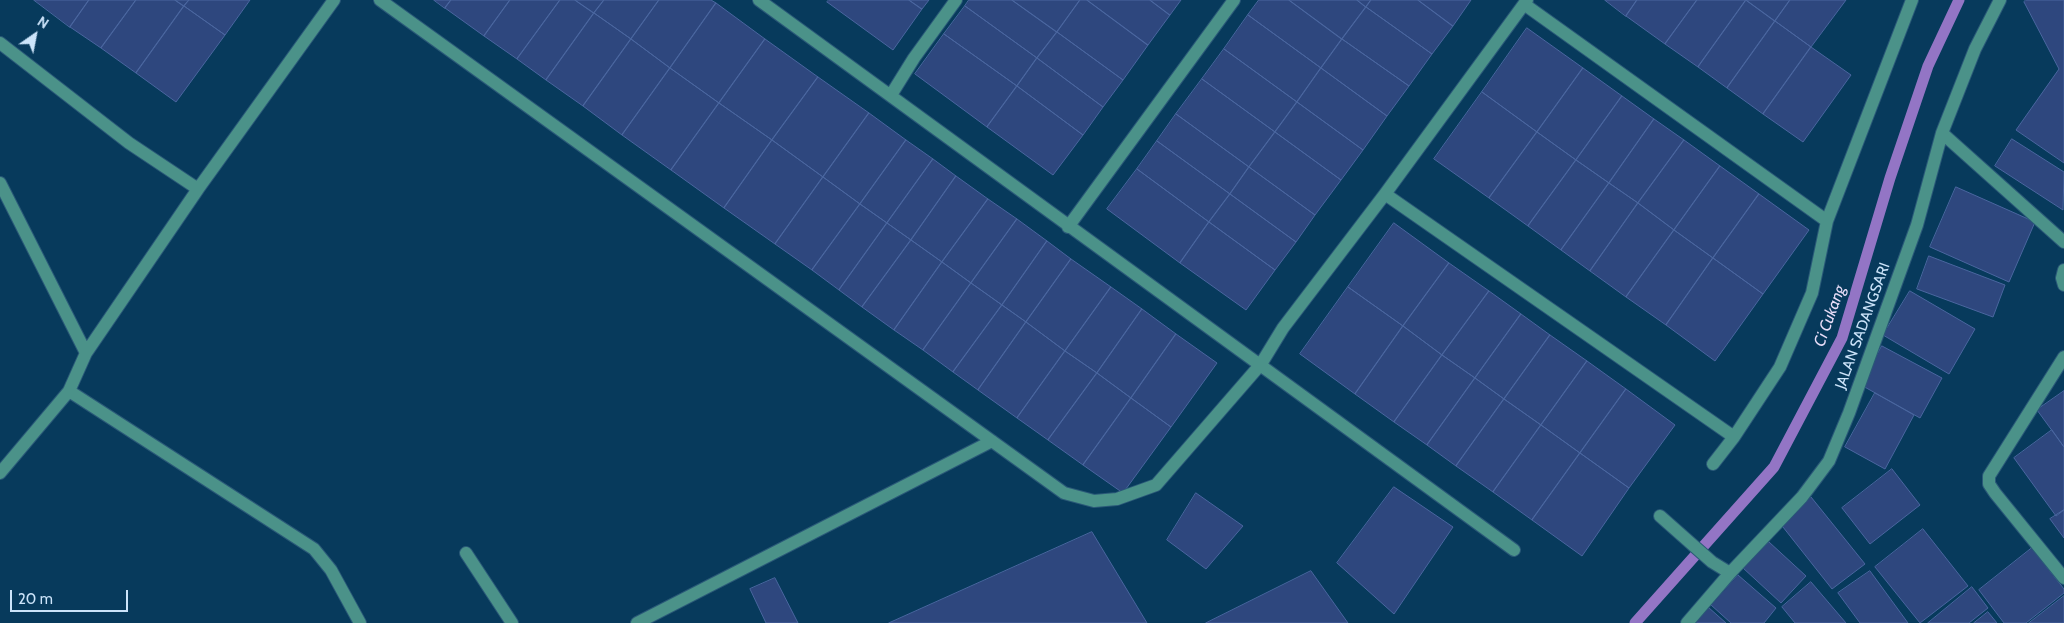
<!DOCTYPE html>
<style>
body{margin:0}
#map{position:relative;width:2064px;height:623px;overflow:hidden;background:#073a5c;font-family:Cabin,sans-serif}
canvas{display:block}
.north{position:absolute;left:10px;top:10px;width:50px;height:50px;-webkit-text-stroke:4px #073a5c;paint-order:stroke;rotate:33deg;font-size:14px;font-weight:700;line-height:20px;text-align:center;color:#cce4fa}
.north::after{content:'';display:block;margin:auto;width:18px;height:22px;background:#cce4fa;clip-path:polygon(50% 0,100% 100%,50% 72%,0 100%)}
.scale{position:absolute;left:10px;top:590px;width:118px;height:22px;box-sizing:border-box;border:2px solid #cce4fa;border-top:0;padding-left:6px;font-size:15px;line-height:18px;white-space:nowrap;color:#cce4fa;-webkit-text-stroke:4px #073a5c;paint-order:stroke}
</style>
<div id="map">
<canvas width="2064" height="623"></canvas>
<div class="north">N</div>
<div class="scale">20 m</div>
</div>
<script>
const c = document.querySelector('canvas').getContext('2d');
c.lineJoin = 'round';
function strokePath(path, color, width, dash) { c.strokeStyle = color; c.lineWidth = width; c.lineCap = dash ? 'butt' : 'round'; c.setLineDash(dash || []); c.stroke(path); }
function fillPath(path, color) { c.fillStyle = color; c.fill(path, 'evenodd'); }
function write(font, color, halo, rows, align = 'center') {
  c.font = font + ' Cabin,sans-serif'; c.lineWidth = 5; c.setLineDash([]); c.textBaseline = 'middle'; c.strokeStyle = halo; c.fillStyle = color; for (const [text, x, y, turn = 0] of rows) {
    c.save(); c.translate(x, y); c.rotate((+turn || 0) * Math.PI / 180); c.textAlign = isNaN(turn) ? turn : align; if (halo) c.strokeText(text, 0, 0); c.fillText(text, 0, 0); c.restore();
  }
}
strokePath(new Path2D(`
 M1635 623 1774 467 1842 338 1890 178 1928 66 1959 0`), '#9375c5', 11);
const building = new Path2D(`
 M34 0H89L70 27Z
 M89 0H136L101 48 70 27Z
 M136 0H175L184 6 136 73 101 48Z
 M175 0H189L184 6Z
 M189 0H250L225 35 184 6Z
 M434 0H451L445 8Z
 M451 0H510L484 36 445 8Z
 M510 0H560L517 59 484 36Z
 M560 0H575L594 13 546 80 517 59Z
 M575 0H604L594 13Z
 M604 0H659L631 39 594 13Z
 M659 0H711L716 3 670 68 631 39Z
 M829 0H909L922 9 893 50 827 2Z
 M909 0H929L922 9Z
 M969 0H1012L1057 32 1037 58 965 6Z
 M1012 0H1080L1057 32Z
 M1080 0H1087L1148 45 1123 80 1057 32Z
 M1087 0H1150L1170 15 1148 45Z
 M1150 0H1181L1170 15Z
 M1259 0H1289L1342 39 1321 68 1248 15Z
 M1289 0H1357L1366 7 1342 39Z
 M1357 0H1371L1366 7Z
 M1371 0H1418L1453 26 1432 54 1366 7Z
 M1418 0H1471L1453 26Z
 M1605 0H1637L1626 16Z
 M1637 0H1697L1665 44 1626 16Z
 M1697 0H1746L1698 67 1665 44Z
 M1746 0 1775 21 1727 88 1698 67Z
 M1746 0H1790L1775 21Z
 M1790 0H1846L1811 47 1775 21Z
 M2026 0H2064V163L2016 130 2059 69 2024 2Z
 M716 3 765 39 719 103 670 68Z
 M184 6 225 35 176 102 136 73Z
 M965 6 1037 58 1017 86 944 34Z
 M1366 7 1432 54 1409 86 1342 39Z
 M594 13 631 39 583 106 546 80Z
 M1248 15 1321 68 1297 102 1224 49Z
 M1775 21 1811 47 1763 114 1727 88Z
 M1527 28 1583 68 1537 132 1482 92Z
 M1057 32 1123 80 1103 107 1037 58Z
 M944 34 1017 86 987 127 915 74Z
 M631 39 670 68 622 135 583 106Z
 M765 39 818 77 772 140 719 103Z
 M1342 39 1409 86 1387 116 1321 68Z
 M1811 47 1851 75 1803 142 1763 114Z
 M1224 49 1297 102 1275 132 1202 79Z
 M1037 58 1103 107 1083 135 1017 86Z
 M670 68 719 103 671 170 622 135Z
 M1321 68 1387 116 1363 150 1297 102Z
 M1583 68 1622 96 1576 160 1537 132Z
 M818 77 869 113 823 177 772 140Z
 M1202 79 1275 132 1249 167 1176 114Z
 M1017 86 1083 135 1053 175 987 127Z
 M1482 92 1537 132 1489 198 1434 159Z
 M1622 96 1654 119 1609 183 1576 160Z
 M1297 102 1363 150 1341 180 1275 132Z
 M719 103 772 140 724 208 671 170Z
 M869 113 906 140 860 204 823 177Z
 M1176 114 1249 167 1230 194 1157 141Z
 M1654 119 1684 140 1638 203 1609 183Z
 M1275 132 1341 180 1315 215 1249 167Z
 M1537 132 1576 160 1528 226 1489 198Z
 M2012 139 2064 172 2063 210 1995 166Z
 M772 140 823 177 775 244 724 208Z
 M906 140 933 159 887 223 860 204Z
 M1684 140 1720 166 1674 230 1638 203Z
 M1157 141 1230 194 1209 222 1137 169Z
 M933 159 956 176 911 240 887 223Z
 M1576 160 1609 183 1561 250 1528 226Z
 M1720 166 1759 194 1713 258 1674 230Z
 M1249 167 1315 215 1296 242 1230 194Z
 M1137 169 1209 222 1180 263 1107 209Z
 M956 176 988 199 942 262 911 240Z
 M823 177 860 204 812 270 775 244Z
 M1609 183 1638 203 1590 271 1561 250Z
 M1956 187 2035 222 2009 282 1930 247Z
 M1230 194 1296 242 1275 270 1209 222Z
 M1759 194 1809 230 1763 294 1713 258Z
 M988 199 1017 219 971 283 942 262Z
 M1638 203 1674 230 1626 297 1590 271Z
 M860 204 887 223 839 290 812 270Z
 M1017 219 1047 241 1002 305 971 283Z
 M1209 222 1275 270 1246 310 1180 263Z
 M887 223 911 240 862 307 839 290Z
 M1394 223 1449 263 1403 326 1348 287Z
 M1674 230 1713 258 1666 325 1626 297Z
 M911 240 942 262 894 330 862 307Z
 M1047 241 1071 259 1026 322 1002 305Z
 M1929 256 2005 285 1993 317 1917 289Z
 M1713 258 1763 294 1715 361 1666 325Z
 M1071 259 1111 287 1065 351 1026 322Z
 M942 262 971 283 923 350 894 330Z
 M1449 263 1489 291 1442 355 1403 326Z
 M971 283 1002 305 953 372 923 350Z
 M1111 287 1142 309 1097 373 1065 351Z
 M1348 287 1403 326 1355 394 1300 354Z
 M1489 291 1521 314 1475 378 1442 355Z
 M1910 291 1975 329 1949 374 1883 335Z
 M1002 305 1026 322 978 390 953 372Z
 M1142 309 1176 334 1131 398 1097 373Z
 M1521 314 1550 335 1504 399 1475 378Z
 M1026 322 1065 351 1017 418 978 390Z
 M1403 326 1442 355 1394 422 1355 394Z
 M1176 334 1217 363 1171 427 1131 398Z
 M1550 335 1587 361 1541 425 1504 399Z
 M1882 346 1942 378 1920 418 1861 385Z
 M1065 351 1097 373 1048 440 1017 418Z
 M1442 355 1475 378 1427 445 1394 422Z
 M1587 361 1626 389 1580 453 1541 425Z
 M1097 373 1131 398 1083 465 1048 440Z
 M1475 378 1504 399 1456 466 1427 445Z
 M1626 389 1675 425 1629 488 1580 453Z
 M2064 391V447L2037 410Z
 M1875 393 1914 415 1885 469 1845 447Z
 M1131 398 1171 427 1123 493 1083 465Z
 M1504 399 1541 425 1493 492 1456 466Z
 M1541 425 1580 453 1532 520 1493 492Z
 M2052 430 2064 447V510L2056 516 2014 458Z
 M1580 453 1629 488 1582 556 1532 520Z
 M1892 469 1920 505 1870 544 1842 508Z
 M1394 487 1453 527 1394 614 1337 563Z
 M1196 493 1243 526 1206 569 1167 540Z
 M1811 497 1865 564 1832 589 1779 522Z
 M2064 510V538L2050 519Z
 M1923 529 1968 586 1920 623 1875 567Z
 M1092 532 1147 623H889Z
 M1769 542 1806 576 1781 603 1743 568Z
 M2032 548 2064 589V593L2026 623H2004L1979 590Z
 M1311 571 1348 623H1206Z
 M1870 571 1908 623H1860L1838 593Z
 M1738 575 1776 608 1764 623H1731L1711 605Z
 M775 578 798 623H766L750 589Z
 M1811 582 1846 623H1795L1782 607Z
 M1972 587 1988 608 1969 623H1928Z
 M2064 596V623H2029Z
 M1708 607 1726 623H1694Z
 M1988 612 1997 623H1974Z`);
fillPath(building, '#2e477e');
strokePath(building, '#4a669f', 1);
const minor = new Path2D(`
 M380 0 1064 493 1094 501 1117 499 1156 485 1261 364 1283 328 1385 194 1527 0
 M759 0 1514 550
 M1524 4 1827 221
 M0 43 129 143 198 189
 M891 95 914 58 956 0
 M1942 133 2064 242
 M0 183 86 353
 M1385 194 1734 437 1780 367 1812 293 1827 221 1912 0
 M1068 227 1234 0
 M2064 270 2062 278 2064 285
 M2064 357 1989 476V484L1995 493 2064 578
 M69 391 314 549 331 570 360 623
 M1713 464 1734 437
 M0 473 69 391 86 353 198 189 334 0
 M1660 516 1712 562 1730 573
 M466 553 512 623
 M637 623 992 441
 M1687 623 1730 573 1802 497 1829 461 1849 413 1917 225 1942 133 1975 49 2000 0`);
strokePath(minor, '#2a5978', 14);
strokePath(minor, '#4b9289', 12);
write('15px', '#cce4fa', '#073a5c', [
 ["JALAN SADANGSARI",1863,326,-70]
]);
write('italic 16px', '#e8ddf8', '#073a5c', [
 ["Ci Cukang",1830,316,-70]
]);
</script>
